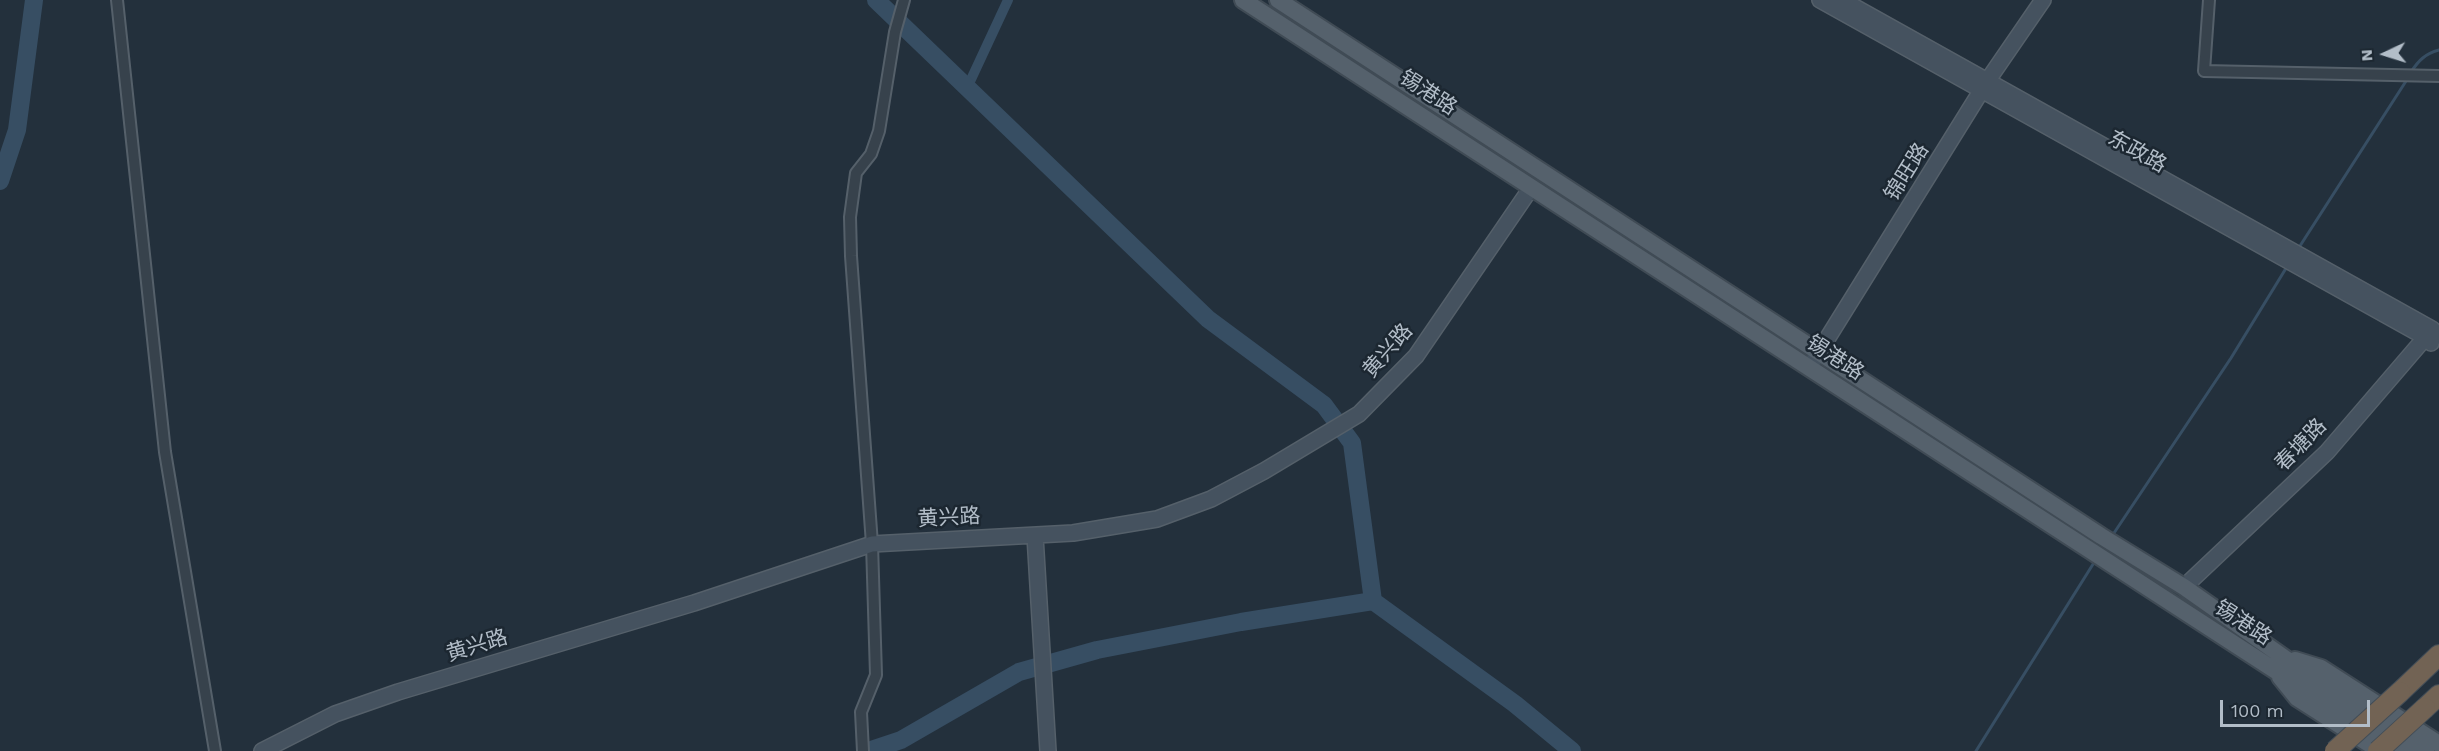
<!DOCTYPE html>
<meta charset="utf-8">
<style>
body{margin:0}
#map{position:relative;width:2439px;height:751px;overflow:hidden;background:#23303c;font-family:"Work Sans",sans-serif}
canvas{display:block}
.north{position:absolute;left:2355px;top:24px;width:60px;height:60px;-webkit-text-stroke:4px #1c2731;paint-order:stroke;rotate:266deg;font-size:16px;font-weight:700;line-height:24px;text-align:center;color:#b2bdc8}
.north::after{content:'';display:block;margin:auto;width:21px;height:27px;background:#b2bdc8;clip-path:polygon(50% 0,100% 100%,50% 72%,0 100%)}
.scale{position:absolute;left:2220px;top:700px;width:150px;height:27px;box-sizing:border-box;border:3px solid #b2bdc8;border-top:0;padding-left:8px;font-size:18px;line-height:21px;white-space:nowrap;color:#b2bdc8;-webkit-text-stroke:4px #1c2731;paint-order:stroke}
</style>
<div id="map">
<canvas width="2439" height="751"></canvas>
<div class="north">N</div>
<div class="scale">100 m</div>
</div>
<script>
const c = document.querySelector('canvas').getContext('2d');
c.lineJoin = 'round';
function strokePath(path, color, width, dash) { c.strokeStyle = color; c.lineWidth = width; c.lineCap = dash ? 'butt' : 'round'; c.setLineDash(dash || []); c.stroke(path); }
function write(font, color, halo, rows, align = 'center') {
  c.font = font + ' "Work Sans","Noto Sans SC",sans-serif'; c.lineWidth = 5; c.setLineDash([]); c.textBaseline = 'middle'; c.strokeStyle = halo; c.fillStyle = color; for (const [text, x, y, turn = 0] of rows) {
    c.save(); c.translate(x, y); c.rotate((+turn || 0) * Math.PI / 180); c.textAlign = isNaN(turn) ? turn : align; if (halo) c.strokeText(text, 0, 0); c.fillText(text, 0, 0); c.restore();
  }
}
strokePath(new Path2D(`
 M2411 72C2419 60 2425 54 2439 50
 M2298 249 2408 78
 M2112 536 2231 358 2288 265
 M1976 751 2095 561`), '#374e63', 3);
strokePath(new Path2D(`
 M967 88 1008 0`), '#374e63', 10);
strokePath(new Path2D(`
 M876 0 1208 319 1324 405 1352 443 1373 601 1515 704 1572 751
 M0 181 17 130 34 0
 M868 751 901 740 1019 672 1097 650 1241 622 1373 601`), '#374e63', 18);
const street = new Path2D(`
 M117 0 165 452 215 751
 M2209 0 2204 71 2439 76
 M863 751 861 712 876 675 872 544 851 256 850 217 856 173 871 154 879 131 895 32 904 0`);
const secondary = new Path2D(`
 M1820 0 2425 337 2431 343
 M1842 0 2432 329 2439 336
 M1809 368 1988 80 2043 0
 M1035 536 1048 751
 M2184 587 2327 452 2431 331
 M262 751 335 714 398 692 694 603 872 544 1073 533 1157 519 1211 499 1264 471 1359 414 1416 356 1531 188`);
const primary = new Path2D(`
 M1243 0 2276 671 2306 687 2405 751
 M1278 0 2101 536 2184 587 2313 678 2426 751
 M2295 660 2321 668 2439 744
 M2280 677 2297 698 2380 751`);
const highway = new Path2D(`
 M2400 692 2439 655
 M2425 708 2439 695`);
strokePath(street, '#55606a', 14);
strokePath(secondary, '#55606a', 18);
strokePath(primary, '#404b55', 20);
strokePath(highway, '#424d57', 22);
strokePath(street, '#37424c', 10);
strokePath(secondary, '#45525f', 15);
strokePath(primary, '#55616c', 16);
strokePath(highway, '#726354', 20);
const highwayBridge = new Path2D(`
 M2335 751 2400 692
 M2378 751 2425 708`);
strokePath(highwayBridge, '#424d57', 22, []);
strokePath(highwayBridge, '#726354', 20);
write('21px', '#b2bdc8', '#1c2731', [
 ["锡港路",1428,93,33],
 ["东政路",2137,152,29],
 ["锦旺路",1907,172,-58],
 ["黄兴路",1388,351,-49],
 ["锡港路",1835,358,33],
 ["春塘路",2301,445,-46],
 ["黄兴路",949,518,-3],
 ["锡港路",2243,623,33],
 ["黄兴路",477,646,-17]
]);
</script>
